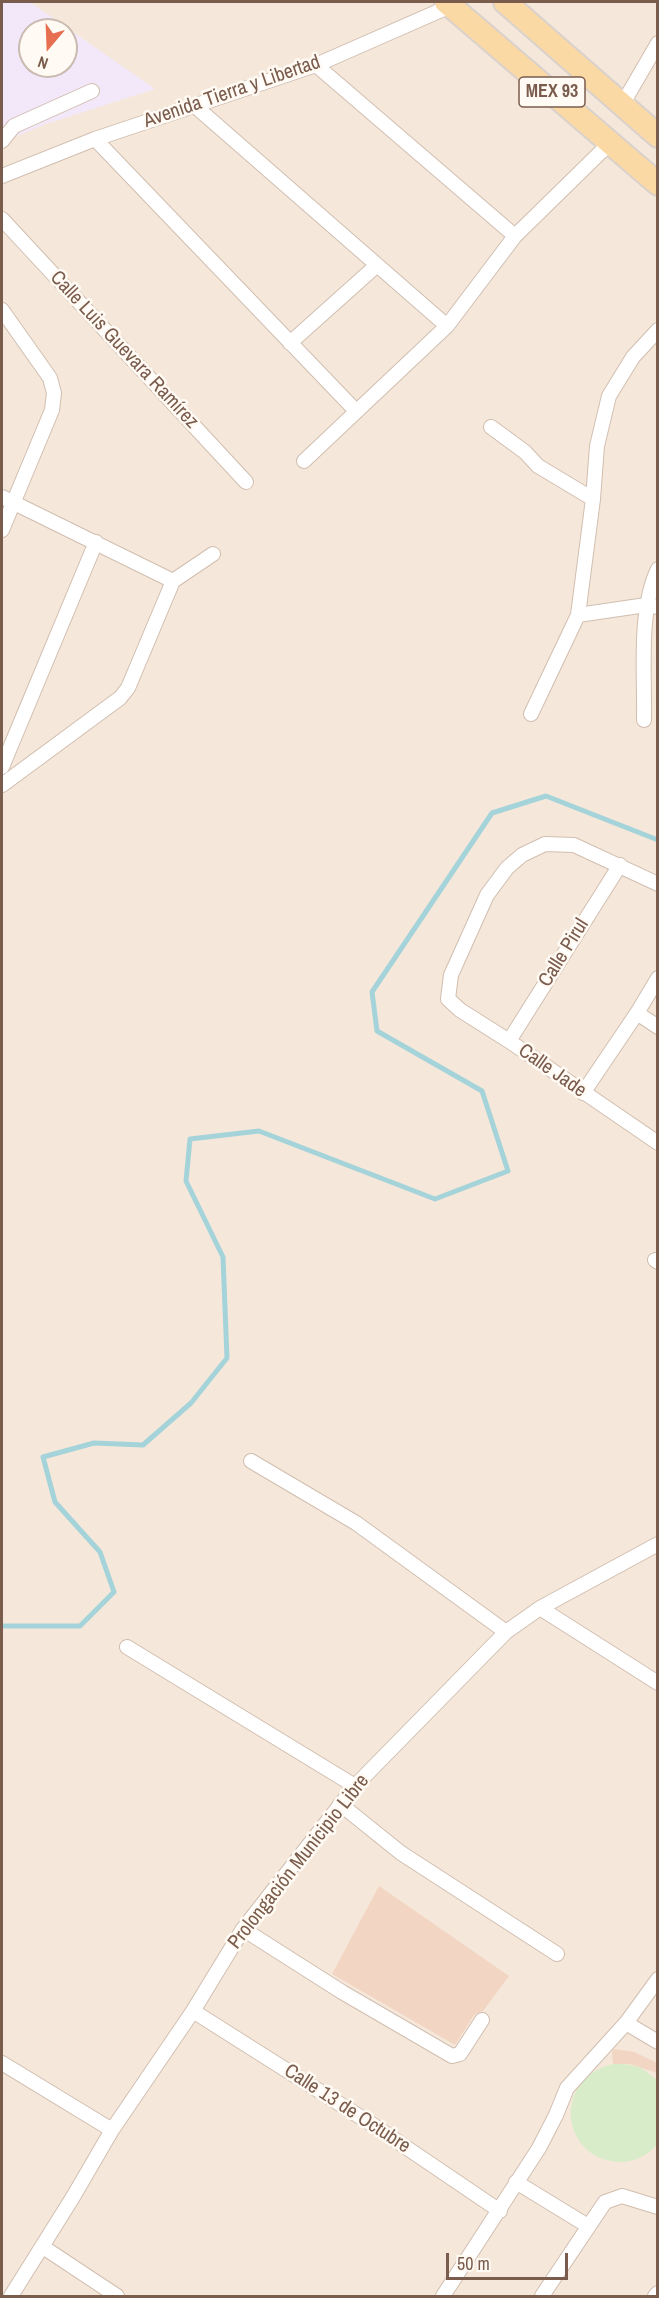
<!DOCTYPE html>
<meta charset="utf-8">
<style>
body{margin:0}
#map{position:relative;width:659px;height:2298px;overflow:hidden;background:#fdf6ec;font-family:"Archivo Narrow",sans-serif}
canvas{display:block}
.frame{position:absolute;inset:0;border:3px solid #7a5c4d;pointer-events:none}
.north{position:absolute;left:18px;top:18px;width:60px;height:60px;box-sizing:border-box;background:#fffaf3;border:2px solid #cabbb1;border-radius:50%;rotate:199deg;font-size:16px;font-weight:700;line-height:24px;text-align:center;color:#7a5c4d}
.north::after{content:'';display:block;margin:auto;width:21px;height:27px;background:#e76f51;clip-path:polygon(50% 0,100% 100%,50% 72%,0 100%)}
.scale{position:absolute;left:446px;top:2253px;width:122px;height:27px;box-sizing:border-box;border:3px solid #7a5c4d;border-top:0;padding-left:8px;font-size:18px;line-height:21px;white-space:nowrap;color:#7a5c4d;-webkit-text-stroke:4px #fffaf3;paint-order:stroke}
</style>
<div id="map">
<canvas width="659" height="2298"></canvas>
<div class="frame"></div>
<div class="north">N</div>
<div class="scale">50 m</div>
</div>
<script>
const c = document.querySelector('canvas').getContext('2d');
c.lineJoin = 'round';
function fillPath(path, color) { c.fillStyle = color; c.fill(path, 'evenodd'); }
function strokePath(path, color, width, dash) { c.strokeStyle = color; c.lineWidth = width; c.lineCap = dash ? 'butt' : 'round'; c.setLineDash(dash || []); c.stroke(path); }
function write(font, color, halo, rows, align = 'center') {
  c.font = font + ' "Archivo Narrow",sans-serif'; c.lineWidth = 5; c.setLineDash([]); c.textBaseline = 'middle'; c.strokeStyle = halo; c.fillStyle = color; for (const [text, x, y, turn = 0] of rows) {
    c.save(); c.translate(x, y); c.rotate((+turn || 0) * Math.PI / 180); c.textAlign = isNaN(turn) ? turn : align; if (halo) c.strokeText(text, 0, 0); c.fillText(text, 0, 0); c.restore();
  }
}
fillPath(new Path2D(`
 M2 2H657V2296H2ZM30 30H66V66H30Z`), '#f5e8da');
fillPath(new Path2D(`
 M2 2H30L155 89 46 124 2 142ZM30 30H66V66H30Z`), '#f3e8fa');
fillPath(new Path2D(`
 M619 2063 640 2067 657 2080V2145C648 2155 635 2162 621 2162 558 2161 551 2073 619 2063Z`), '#d8ecc9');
strokePath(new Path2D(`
 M2 1626H80L114 1592 100 1552 55 1502 43 1457 94 1443 143 1445 191 1403 227 1358 223 1257 186 1181 190 1139 259 1131 435 1199 508 1171 482 1091 377 1031 372 992 492 813 546 796 658 840`), '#a5d3da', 5);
fillPath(new Path2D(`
 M379 1886 509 1976 483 2011 474 2015 455 2045 332 1974Z
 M614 2049 634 2052 657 2063V2073L630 2064H613L612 2052Z`), '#f3d5c3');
const minor = new Path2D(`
 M316 65 515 236
 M622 105 658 43
 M195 106 447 326
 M95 139 356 411
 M2 141 14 126 92 91
 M2 176 95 139 316 65 455 4
 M2 219 246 482
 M2 310 50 378 54 393 52 410 2 530
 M290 343 376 266
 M491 427 525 452 538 466 593 499
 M304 461 447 326 515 236 610 143
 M2 497 173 581
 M578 615 646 605 658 607
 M531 714 578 615 593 499 597 446 609 396 633 357 658 330
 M644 720C645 674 638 610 658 569
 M2 767 96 542
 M2 785 120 698 128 688 173 581 213 554
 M658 884 574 845 545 844 522 855 507 868 487 895 451 975 448 999 460 1010 509 1041 658 1143
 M637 1013 658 1027
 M509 1041 620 865
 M583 1093 637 1013 658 978
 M655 1260 658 1262
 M251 1461 356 1523 506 1632
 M540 1608 658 1683
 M127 1647 355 1786
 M340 1804 401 1853 557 1954
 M243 1929 342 1992 452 2056 460 2054 482 2020
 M193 2011 373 2125 500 2211
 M626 2023 658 2042
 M2 2063 112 2130
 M516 2182 588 2226
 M43 2247 117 2296
 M11 2296 73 2197 112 2130 193 2011 243 1929 355 1786 506 1632 540 1608 658 1544
 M443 2296 539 2148 556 2115 567 2088 626 2023 658 1979
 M542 2296 605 2202 622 2196 658 2207
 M655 2296 658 2293`);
const primary = new Path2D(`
 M446 2 658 184
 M505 2 658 136`);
strokePath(minor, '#d1beb0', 16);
strokePath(primary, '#dad1cd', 26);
strokePath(minor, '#fff', 14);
strokePath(primary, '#fbd9a5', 22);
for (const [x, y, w] of [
 [552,92,66]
]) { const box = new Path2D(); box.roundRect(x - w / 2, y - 15, w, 30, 4.5); c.fillStyle = '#fffaf3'; c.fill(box); strokePath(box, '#7a5c4d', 1.5); }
write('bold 18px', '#7a5c4d', null, [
 ["MEX 93",552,92]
]);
write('20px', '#7a5c4d', '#fffaf3', [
 ["Avenida Tierra y Libertad",232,92,-19],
 ["Calle Luis Guevara Ramírez",124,350,47],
 ["Calle Pirul",564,953,-58],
 ["Calle Jade",552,1071,35],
 ["Prolongación Municipio Libre",299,1862,-52],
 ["Calle 13 de Octubre",347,2109,33]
]);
</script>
